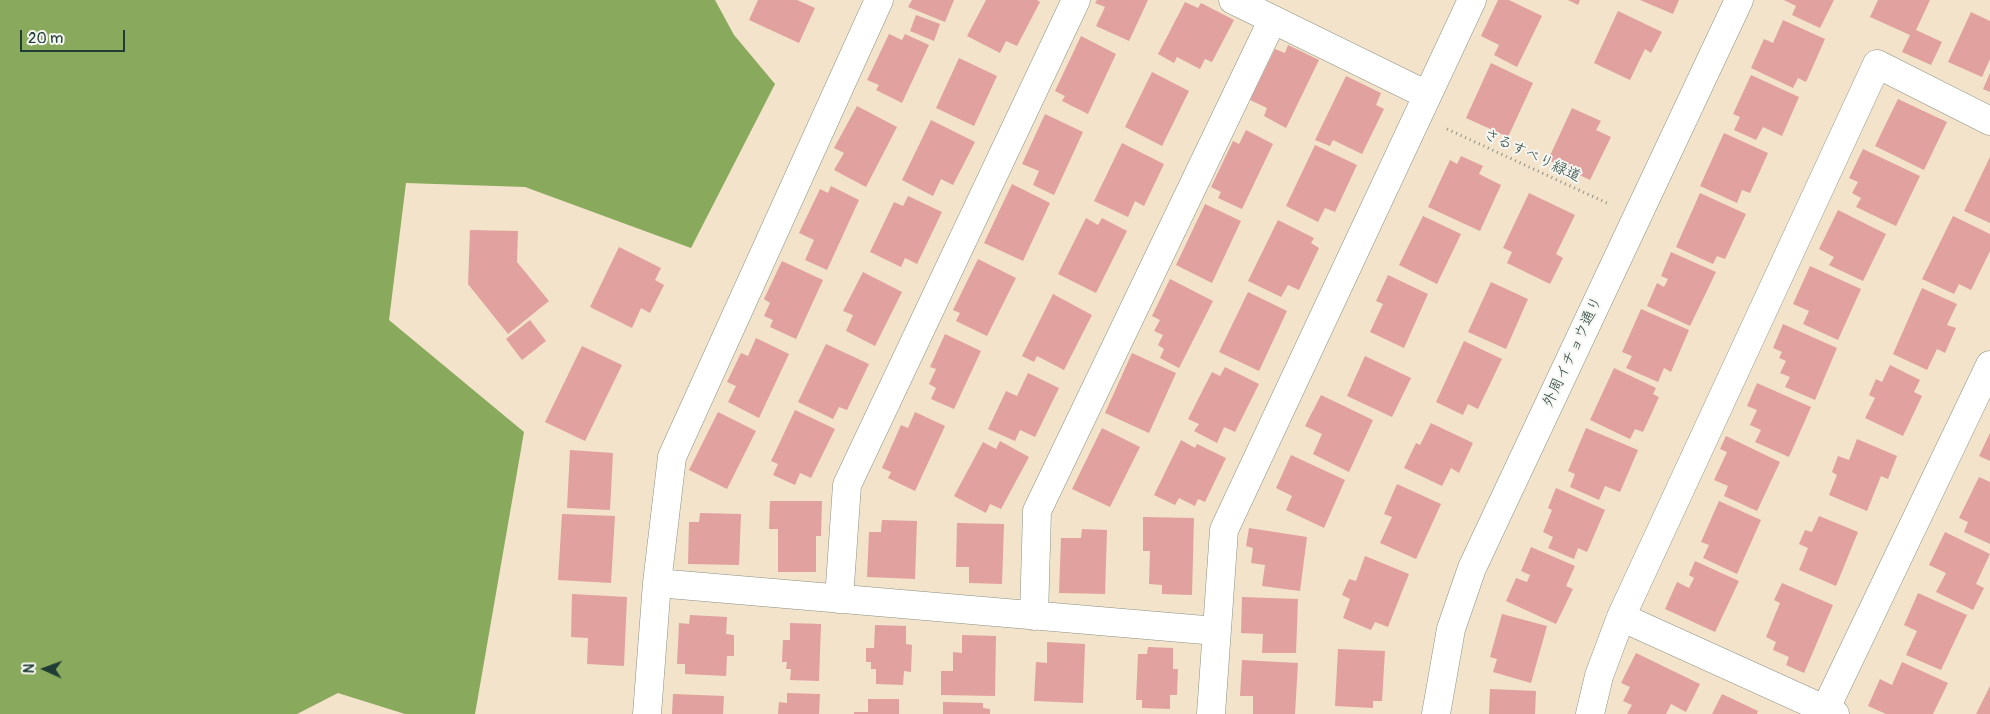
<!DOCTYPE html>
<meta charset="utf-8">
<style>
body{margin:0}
#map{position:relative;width:1990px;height:714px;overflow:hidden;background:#f3e3cb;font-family:Pangolin,sans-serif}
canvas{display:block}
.north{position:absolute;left:20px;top:644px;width:50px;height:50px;-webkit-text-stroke:4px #f6f6f2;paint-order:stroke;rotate:272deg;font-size:14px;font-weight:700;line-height:20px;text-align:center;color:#1f3d34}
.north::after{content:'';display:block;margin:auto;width:18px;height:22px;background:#1f3d34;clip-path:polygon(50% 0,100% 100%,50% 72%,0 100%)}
.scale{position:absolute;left:20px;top:30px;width:105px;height:22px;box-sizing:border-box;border:2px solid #1f3d34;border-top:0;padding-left:6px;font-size:15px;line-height:18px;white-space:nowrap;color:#1f3d34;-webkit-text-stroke:4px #f6f6f2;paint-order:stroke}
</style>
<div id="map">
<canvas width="1990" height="714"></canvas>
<div class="north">N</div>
<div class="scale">20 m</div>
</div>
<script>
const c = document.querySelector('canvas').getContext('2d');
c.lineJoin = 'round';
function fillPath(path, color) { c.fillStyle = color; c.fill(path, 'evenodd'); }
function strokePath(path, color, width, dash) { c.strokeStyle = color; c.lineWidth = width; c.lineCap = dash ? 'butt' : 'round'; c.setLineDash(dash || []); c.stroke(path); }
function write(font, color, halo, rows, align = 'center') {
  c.font = font + ' Pangolin,"Klee One",sans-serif'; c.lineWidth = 4; c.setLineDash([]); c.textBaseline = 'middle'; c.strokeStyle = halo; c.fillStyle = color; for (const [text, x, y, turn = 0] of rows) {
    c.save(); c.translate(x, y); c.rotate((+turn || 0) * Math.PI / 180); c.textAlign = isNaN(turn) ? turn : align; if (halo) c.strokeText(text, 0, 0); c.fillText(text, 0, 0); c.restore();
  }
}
fillPath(new Path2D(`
 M0 0H715L734 35 775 84 691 248 525 187 406 183 389 320 524 432 475 714H405L338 693 297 714H0Z`), '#89a95c');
fillPath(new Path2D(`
 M758 0H797L815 8 799 43 749 20Z
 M912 0H954L945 22 908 7Z
 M986 0H1037L1040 2 1017 46 1006 41 1000 53 967 36Z
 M1097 0H1148L1129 41 1096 26 1105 7 1095 3Z
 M1498 0H1509L1542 16 1517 67 1494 55 1499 45 1481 36Z
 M1568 0H1580L1578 5Z
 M1640 0H1679L1673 14Z
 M1784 0H1834L1820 28 1792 15 1796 6Z
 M1878 0H1930L1916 30 1942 42 1931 65 1902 52 1910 35 1870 17Z
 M1185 2 1198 8 1201 3 1234 20 1212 62 1205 59 1200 69 1177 57 1174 63 1158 54Z
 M1618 11 1662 32 1651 53 1645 49 1630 80 1594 63Z
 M1971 12 1990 21V59L1982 77 1948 62Z
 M916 15 940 24 934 41 910 31Z
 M1783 20 1825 39 1806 82 1798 78 1793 88 1751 68 1764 39 1773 43Z
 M889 34 902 40 905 34 929 45 902 103 876 90 879 85 867 80Z
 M1081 36 1116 54 1088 114 1062 101 1065 96 1055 91Z
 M1288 45 1319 60 1286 128 1264 116 1267 108 1250 100 1275 49 1285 53Z
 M959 58 997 76 974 126 936 108Z
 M1491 63 1533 83 1508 137 1466 118Z
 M1152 72 1189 91 1162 146 1125 127Z
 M1990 73V92L1983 89Z
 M1751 75 1799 97 1782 136 1763 127 1756 140 1734 130 1740 117 1733 114Z
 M1346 76 1381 93 1376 105 1384 109 1362 154 1333 140 1330 146 1315 140Z
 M1898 99 1947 122 1924 170 1875 146Z
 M857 106 897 127 866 187 834 170 844 153 834 148Z
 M1572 108 1601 121 1596 130 1611 137 1590 180 1548 160Z
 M1045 114 1083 132 1054 195 1033 185 1039 171 1022 164Z
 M931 120 975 142 953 185 941 179 933 196 902 180Z
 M1246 130 1273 144 1242 209 1218 198 1221 192 1211 187 1233 141 1239 144Z
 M1724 133 1768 153 1750 193 1742 190 1737 203 1700 186Z
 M1122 143 1164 164 1144 206 1135 201 1128 217 1094 201Z
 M1315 145 1357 165 1335 212 1325 208 1318 222 1286 206Z
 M1863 149 1920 176 1896 226 1856 207 1861 198 1852 193 1858 182 1849 178Z
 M1461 156 1483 166 1479 174 1501 185 1480 231 1428 207 1450 160 1457 164Z
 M1990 157V223L1964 211Z
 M1012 184 1050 203 1023 261 984 243Z
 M831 186 859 200 827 270 805 260 814 240 799 233 820 189 828 193Z
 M1529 193 1575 215 1556 254 1563 258 1550 284 1507 263 1512 252 1503 248Z
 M1700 193 1746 214 1725 259 1717 256 1713 264 1676 247Z
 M908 196 942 212 917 264 905 258 901 267 870 252 894 202 903 206Z
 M1205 204 1241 221 1212 283 1176 265Z
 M1838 210 1886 234 1863 281 1829 265 1834 257 1819 249Z
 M1423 216 1461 234 1437 284 1399 265Z
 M1953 216 1990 234V251L1971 290 1959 284 1954 294 1922 279Z
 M1086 218 1098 225 1102 218 1127 231 1096 293 1058 274Z
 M1278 220 1314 238 1311 243 1319 248 1299 290 1288 285 1281 297 1248 281Z
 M470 230 518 231 517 262 549 301 508 334 468 284Z
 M619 247 661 268 655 280 664 285 650 313 641 308 632 328 590 307Z
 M1671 252 1716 272 1690 326 1647 306 1657 283 1664 287 1668 279 1661 276Z
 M978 259 1016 278 987 336 956 321 960 313 953 310Z
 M782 261 823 280 796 339 770 327 773 320 764 316 770 303 764 299Z
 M1810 266 1861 289 1838 340 1803 324 1809 311 1793 304Z
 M863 272 902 292 875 346 846 331 853 315 843 311Z
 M1388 275 1428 294 1404 348 1370 332 1383 304 1376 301Z
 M1170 279 1213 301 1179 368 1160 358 1164 349 1158 345 1163 335 1154 331 1160 320 1152 316Z
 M1491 282 1528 299 1506 349 1468 332Z
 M1922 288 1957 304 1947 325 1956 328 1945 353 1937 349 1927 370 1893 354Z
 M1248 292 1287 311 1259 371 1219 352Z
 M1053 294 1092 315 1064 370 1037 356 1034 362 1022 356Z
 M1641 309 1689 330 1671 372 1664 368 1658 382 1626 368 1632 356 1622 352Z
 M530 320 546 341 522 360 506 339Z
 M1783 324 1837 348 1815 400 1785 387 1790 377 1780 373 1786 361 1779 358 1782 352 1773 348Z
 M945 334 981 351 954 409 931 399 936 388 929 384 936 369 930 367Z
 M756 338 789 354 759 418 728 402 736 386 727 382 741 353 748 356Z
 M1464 341 1502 359 1478 409 1468 404 1463 415 1436 402Z
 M826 344 869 364 847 410 839 407 833 419 798 402Z
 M582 346 622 365 585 441 545 422Z
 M1132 353 1176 373 1149 433 1105 413Z
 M1365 356 1411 378 1392 417 1347 396Z
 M1890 365 1920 380 1914 392 1922 396 1903 436 1865 418 1875 398 1869 395 1876 379 1882 382Z
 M1225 367 1259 384 1235 432 1224 427 1217 443 1194 431 1199 424 1188 419 1212 372 1220 376Z
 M1614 368 1656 388 1653 394 1659 397 1643 432 1635 429 1630 439 1590 420Z
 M1028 373 1059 388 1035 437 1020 430 1015 441 988 429 1006 391 1017 396Z
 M1757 383 1811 407 1789 457 1755 442 1761 430 1750 425 1757 410 1747 406Z
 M1321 395 1373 420 1349 472 1313 454 1322 434 1305 426Z
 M795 410 835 429 811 478 800 473 795 485 773 475 778 464 771 461Z
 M718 412 756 431 727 489 689 470Z
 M915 412 945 426 915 491 888 478 891 472 882 468 901 425 908 428Z
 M1431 423 1473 443 1459 473 1451 468 1442 486 1404 468 1416 443 1420 445Z
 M1102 428 1140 447 1110 507 1072 489Z
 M1586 428 1638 450 1620 492 1605 486 1599 500 1570 487 1575 474 1568 471Z
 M1990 433V461L1979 456Z
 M1726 436 1780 462 1757 511 1724 496 1728 486 1714 480 1727 452 1720 449Z
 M1857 439 1897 456 1888 479 1881 476 1867 511 1829 495 1837 475 1832 472 1838 456 1849 460Z
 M1181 440 1195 448 1197 444 1226 458 1205 502 1198 499 1195 506 1179 498 1175 505 1154 495Z
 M1000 441 1029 457 1001 509 990 504 986 513 954 496 983 442 996 449Z
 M570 450 613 453 610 510 567 508Z
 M1291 455 1345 480 1324 528 1286 510 1292 496 1276 488Z
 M1979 477 1990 482V544L1964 532 1968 522 1959 518Z
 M1397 484 1441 504 1416 559 1380 543 1392 517 1384 514Z
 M1556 488 1605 510 1587 552 1578 548 1574 559 1548 548 1553 537 1543 532 1552 510 1548 508Z
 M770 501H822L821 536H816V572H778V529H769Z
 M1719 501 1761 520 1737 574 1703 558 1709 545 1701 542Z
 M700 513 741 514 739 565 688 564 689 522H699Z
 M562 514 615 516 611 583 558 580Z
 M1819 516 1858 532 1836 586 1799 570 1808 548 1799 544 1805 530 1812 532Z
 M1143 517 1194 518 1192 595 1162 594V585L1149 584 1150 551H1143Z
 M882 520 917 521 915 579 867 577 869 532H881Z
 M957 523 1004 524 1002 584 969 583V567H956Z
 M1249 528 1307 537 1300 591 1262 586 1265 565 1251 563 1253 548 1246 546Z
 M1082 529 1107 530 1105 594 1059 593 1061 538H1081Z
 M1945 532 1990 554 1976 584 1984 588 1973 610 1936 592 1946 573 1929 565Z
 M1531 547 1575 566 1566 586 1573 589 1556 624 1506 601 1516 578 1527 582 1530 575 1521 571Z
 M1365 556 1409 574 1388 627 1375 622 1371 630 1343 618 1350 599 1342 595 1349 579 1356 581Z
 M1695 561 1739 581 1715 632 1665 609 1677 582 1689 588 1694 578 1689 575Z
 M1782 583 1833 605 1804 673 1786 665 1789 657 1773 650 1776 642 1766 637 1780 603 1774 600Z
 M1918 593 1967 615 1941 670 1906 655 1917 631 1904 625Z
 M572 594 627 597 624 666 587 664 588 638 571 637Z
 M1242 597 1298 599 1296 653H1262L1263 634 1241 633Z
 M1502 614 1547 626 1531 683 1493 672 1497 659 1490 657Z
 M690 615 727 617 726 634 734 635V656H727L726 676 685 674V664H677L679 623 689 624Z
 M790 623 821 624 819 681 790 680 791 669H786L787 662H782L783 640H790Z
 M875 625 906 626V644L912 645 911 672 904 671 903 685 876 684V669H871V662H866V648H874Z
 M962 635 996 636 995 696 941 695V671H953V652L962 653Z
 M1047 642 1085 644 1083 703 1034 701 1036 662 1047 663Z
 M1148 647 1173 648V669H1178L1177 695H1170V709L1142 708V700H1136L1138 654H1147Z
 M1338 649 1385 651 1382 701H1373V708L1335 706Z
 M1636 653 1700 684 1686 712 1671 704 1666 714H1627L1632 705 1623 701 1630 687 1621 683Z
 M1242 660 1298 663 1295 714H1253V696H1240Z
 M1902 662 1948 683 1933 714H1886L1868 706 1880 679 1892 685Z
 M1990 686V714H1976Z
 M1490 689 1536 691 1535 714H1489Z
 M787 693 820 694 819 714H778L779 702 787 703Z
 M673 694 724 696 723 714H672Z
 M1722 694 1758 711 1757 714H1712Z
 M868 699H899V714H854V712H868Z
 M943 702 983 703V708L990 709V714H943Z`), '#e1a19f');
const street = new Path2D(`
 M1233 0 1427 95
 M657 583 1216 631
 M839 599 847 485 1076 0
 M1034 616 1037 511 1272 21
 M1621 617 1835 714
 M1825 710 1990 365
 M647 714 657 583 672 457 879 0
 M1211 714 1224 530 1472 0
 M1590 714 1599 676 1621 617 1877 64 1990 121`);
const secondary = new Path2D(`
 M1436 714 1451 629 1472 568 1739 0`);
strokePath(street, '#899080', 29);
strokePath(secondary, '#899080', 29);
strokePath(new Path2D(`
 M1447 129 1609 204`), '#899080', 3, [1, 4]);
strokePath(street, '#fff', 28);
strokePath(secondary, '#fff', 28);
write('15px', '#1f3d34', '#f6f6f2', [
 ["さるすべり緑道",1532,156,25],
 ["外周イチョウ通り",1573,352,-65]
]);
</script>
